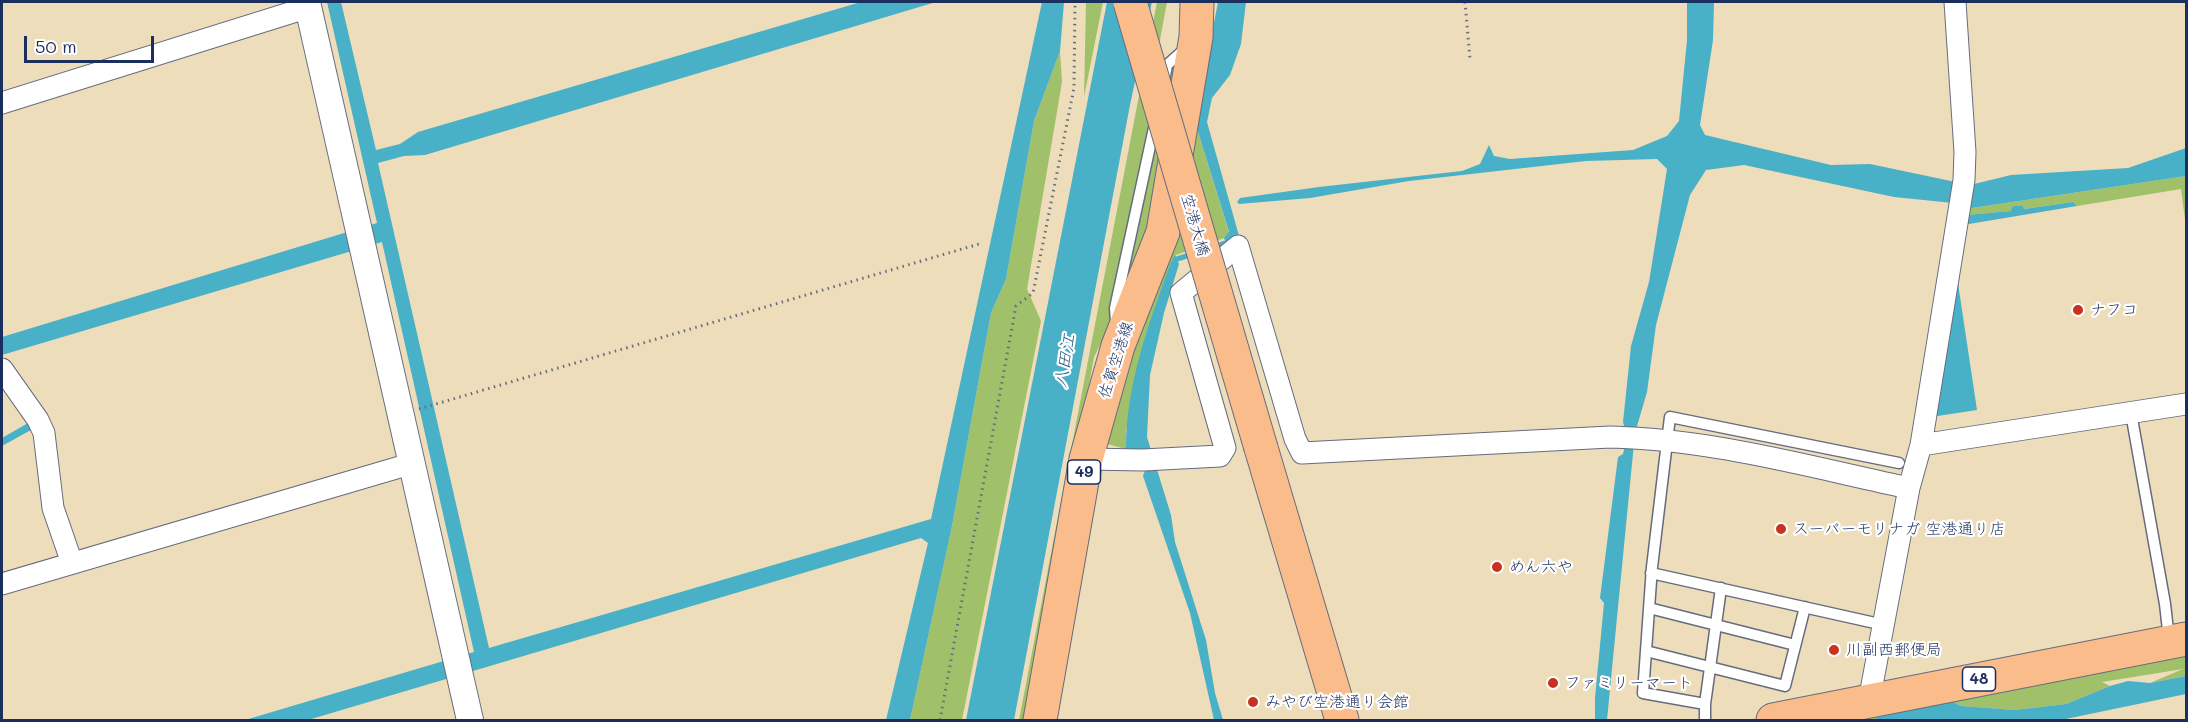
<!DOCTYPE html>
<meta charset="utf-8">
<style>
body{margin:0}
#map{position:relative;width:2188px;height:722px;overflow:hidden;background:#eeddba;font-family:Mali,sans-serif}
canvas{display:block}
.frame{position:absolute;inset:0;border:3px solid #1b2f5e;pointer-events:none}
.scale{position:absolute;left:24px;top:36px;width:130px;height:27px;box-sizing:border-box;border:3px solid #1b2f5e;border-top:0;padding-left:8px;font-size:18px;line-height:21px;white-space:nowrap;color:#1b2f5e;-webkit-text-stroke:4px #fff;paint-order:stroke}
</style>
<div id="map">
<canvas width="2188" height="722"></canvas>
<div class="frame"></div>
<div class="scale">50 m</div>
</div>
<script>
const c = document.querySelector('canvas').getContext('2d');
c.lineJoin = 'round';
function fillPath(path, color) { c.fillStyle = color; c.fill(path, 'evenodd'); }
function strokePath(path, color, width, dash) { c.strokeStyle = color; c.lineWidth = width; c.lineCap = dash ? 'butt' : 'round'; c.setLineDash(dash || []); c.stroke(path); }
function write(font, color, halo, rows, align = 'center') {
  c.font = font + ' Mali,"Klee One",sans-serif'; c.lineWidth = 4.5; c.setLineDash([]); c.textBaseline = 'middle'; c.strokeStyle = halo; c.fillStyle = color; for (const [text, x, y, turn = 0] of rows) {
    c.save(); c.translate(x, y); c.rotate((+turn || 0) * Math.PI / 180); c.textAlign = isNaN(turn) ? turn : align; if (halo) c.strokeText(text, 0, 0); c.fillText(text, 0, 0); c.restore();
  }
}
fillPath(new Path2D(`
 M1086 2H1103L1084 97Z
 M1157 2H1167L1149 99 1162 165 1138 270 1094 357 1028 720H1019Z
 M1060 51 1062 82 1027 289 1041 321 962 720H910L952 526 991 313 1006 279 1034 121Z
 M1195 122 1229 233 1224 238 1176 255 1171 262 1126 431V449L1103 443Z
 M2186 176V227L2181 189 2077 206 2073 202 2024 209 2023 206H2013L2012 211 1966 215 1965 206 1972 208Z
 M2186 652V676L2150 683 2183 669 2102 682 2110 686 2066 704 2015 710 1961 706 1949 700 1879 715 1874 720H1850L1852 713 2059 677Z`), '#a0c069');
fillPath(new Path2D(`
 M327 2H341L376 150 400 144 418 132 861 2H936L425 155 404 156 378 163 489 648 931 519 1042 2H1064L1060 51 1034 121 1006 279 991 313 952 526 910 720H886L928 543 921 538 308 720H245L474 652 382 242 2 355V337L377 223Z
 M1107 2H1152L1130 105 1014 720H966Z
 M1218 2H1246L1241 44 1230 75 1212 98 1207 122 1241 243 1227 247 1224 238 1229 232 1195 122Z
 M1687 2H1714L1713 40 1700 125 1705 135 1831 165 1870 164 1970 185 2011 175 2128 168 2186 148V176L1972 208 1953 203 1894 197 1744 165 1706 170 1690 195 1656 325 1647 392 1635 433 1607 720H1595V698L1604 603 1600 598 1618 457 1623 454 1627 437 1623 422 1631 346 1649 282 1667 169 1657 159 1586 161 1409 181 1310 198 1239 204 1237 202 1240 198 1319 187 1462 171 1480 164 1489 145 1494 156 1510 159 1633 150 1667 136 1679 121 1687 40Z
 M2073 202 2077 206 1963 225 1966 215 2011 211 2013 206H2023L2024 209Z
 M1175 255 1179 264 1164 313 1150 375 1147 437 1171 515 1175 542 1206 640 1215 693 1223 720H1214L1190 613 1143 476 1147 465 1126 449C1126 383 1149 323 1171 262Z
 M1956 270 1977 410 1931 417Z
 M28 423 31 430 2 446V438Z
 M2186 676V694L2061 720H1874L1879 715 1949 700 1961 706 2015 710 2066 704 2110 686 2128 681 2150 683Z`), '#48b0c7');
strokePath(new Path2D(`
 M1213 247 1225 243
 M1177 259 1193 254`), '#48b0c7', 5);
const service = new Path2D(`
 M1164 81 1167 65 1186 48
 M1116 322 1115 308 1155 123
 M2131 413 2165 604 2169 639
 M1651 573 1884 625
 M1649 608 1795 645
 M1646 651 1785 686 1805 607
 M1705 704 1643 693 1652 567 1670 417 1899 463
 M1705 720V704L1721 588`);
const minor = new Path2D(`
 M2 103 309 7
 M2 369 38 420 44 433 53 508 72 563
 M1921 445 2186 404
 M1086 459 1143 460 1220 456 1225 448 1181 293 1238 246 1295 439 1302 453 1610 437C1711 439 1810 467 1909 488
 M2 584 410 464
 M1869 701 1909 488 1921 445 1964 180 1965 152 1955 2`);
const tertiary = new Path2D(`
 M307 2 470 720`);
const primary = new Path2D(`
 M1261 448 1342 720
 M1040 720 1086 459 1118 346 1163 232 1196 37 1197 2
 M1773 720 2186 639`);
strokePath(service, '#656c7e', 13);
strokePath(minor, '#656c7e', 23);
strokePath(tertiary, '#656c7e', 28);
strokePath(primary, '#656c7e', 35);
strokePath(new Path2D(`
 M1465 2 1470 59
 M419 409 979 244
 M940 720 1016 306 1033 293 1074 88 1075 2`), '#656c7e', 3, [1.5, 4.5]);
strokePath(service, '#fff', 10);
strokePath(minor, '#fff', 21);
strokePath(tertiary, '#fff', 26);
strokePath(primary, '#f9bc8a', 33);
const primaryBridge = new Path2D(`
 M1130 2 1261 448`);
strokePath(primaryBridge, '#656c7e', 35, []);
strokePath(primaryBridge, '#f9bc8a', 33);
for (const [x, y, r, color] of [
 [2078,310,6,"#c8321e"],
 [1781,529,6,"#c8321e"],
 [1497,567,6,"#c8321e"],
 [1834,650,6,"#c8321e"],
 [1553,683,6,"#c8321e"],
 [1253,702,6,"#c8321e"]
]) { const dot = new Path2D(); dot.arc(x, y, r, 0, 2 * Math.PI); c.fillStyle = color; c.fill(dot); strokePath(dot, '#fff', 2); }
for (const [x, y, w] of [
 [1084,472,33],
 [1979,679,33]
]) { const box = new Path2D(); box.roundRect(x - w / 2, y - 12, w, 24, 4.5); c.fillStyle = '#fff'; c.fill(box); strokePath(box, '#1b2f5e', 1.5); }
write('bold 15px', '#1b2f5e', null, [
 ["49",1084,472],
 ["48",1979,679]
]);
write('16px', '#1b2f5e', '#fff', [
 ["空港大橋",1195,225,74],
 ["佐賀空港線",1116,360,-72]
]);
write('16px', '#1b2f5e', '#fff', [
 ["ナフコ",2090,310],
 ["スーパーモリナガ 空港通り店",1793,529],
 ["めん六や",1509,567],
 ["川副西郵便局",1846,650],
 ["ファミリーマート",1565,683],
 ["みやび空港通り会館",1265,702]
], 'left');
write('italic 18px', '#2b5c83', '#fff', [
 ["八田江",1065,361,-80]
]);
</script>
